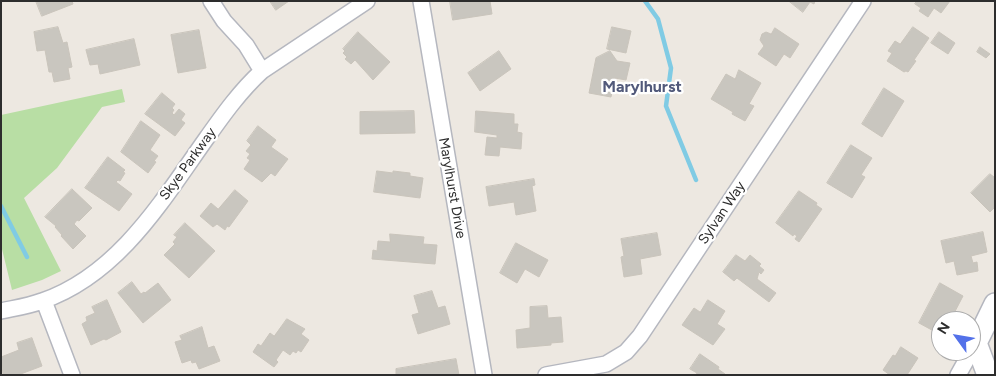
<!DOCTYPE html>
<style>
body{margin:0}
#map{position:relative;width:996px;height:376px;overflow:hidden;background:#ede8e1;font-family:Figtree,sans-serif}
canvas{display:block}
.frame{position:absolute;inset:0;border:2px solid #2d2d2d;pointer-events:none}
.north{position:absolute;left:931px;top:311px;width:50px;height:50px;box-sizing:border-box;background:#fff;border:1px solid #ababab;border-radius:50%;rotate:302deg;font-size:14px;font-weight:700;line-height:20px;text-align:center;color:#2d2d2d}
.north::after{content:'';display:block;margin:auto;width:18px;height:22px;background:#5371e9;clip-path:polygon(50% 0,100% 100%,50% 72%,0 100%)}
</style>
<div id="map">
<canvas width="996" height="376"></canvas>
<div class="frame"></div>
<div class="north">N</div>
</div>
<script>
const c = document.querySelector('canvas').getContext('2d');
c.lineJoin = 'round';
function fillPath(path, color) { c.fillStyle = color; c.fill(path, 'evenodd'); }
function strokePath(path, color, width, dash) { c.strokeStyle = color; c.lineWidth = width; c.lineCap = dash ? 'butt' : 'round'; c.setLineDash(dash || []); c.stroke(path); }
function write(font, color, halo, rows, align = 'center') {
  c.font = font + ' Figtree,sans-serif'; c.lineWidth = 4.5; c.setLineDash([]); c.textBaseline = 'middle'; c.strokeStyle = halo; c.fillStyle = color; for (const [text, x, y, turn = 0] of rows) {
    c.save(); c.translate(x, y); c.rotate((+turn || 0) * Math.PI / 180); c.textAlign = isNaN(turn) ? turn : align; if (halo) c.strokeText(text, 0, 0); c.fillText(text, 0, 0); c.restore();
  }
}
fillPath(new Path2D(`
 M122 89 125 102 102 107 57 168 24 198 61 271 42 280 12 290 1 245V115Z`), '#b8dea4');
strokePath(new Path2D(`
 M645 1 658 19 671 68 666 106 696 180
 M1 206 27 257`), '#80cbe4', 4.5);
const building = new Path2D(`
 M36 1H72L73 4 42 16Z
 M270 1H289L276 10Z
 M450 1H490L492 14 453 20Z
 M789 1H815L814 4 810 2 803 12Z
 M917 1H950L941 13 934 8 928 17 919 11 921 8 915 4Z
 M58 27 63 43 67 42 72 67 68 68 70 79 54 82 52 72H49L45 50 37 51 34 32Z
 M612 27 631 31 626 53 607 49Z
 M913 27 929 38 914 60 916 61 908 72 906 71 904 72 887 61 892 53 888 51 895 41 900 44Z
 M775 28 799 44 790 58 784 54 776 66 758 54 764 46 760 40 762 34 766 32 771 34Z
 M199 30 206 68 178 73 171 35Z
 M358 32 390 62 373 80 355 60 351 64 345 59 347 57 343 53 345 51 343 49Z
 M939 32 955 43 948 54 931 43Z
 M134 39 140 65 100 74 98 64 90 65 86 50Z
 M980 47 990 54 986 58 977 52Z
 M499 51 511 69 480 91 468 73Z
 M610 51 617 61 630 63 626 80 615 78 611 97 589 93 596 58Z
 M739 70 761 83 749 104 754 106 745 121 732 114 733 112 711 99 726 74 735 79Z
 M884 88 904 101 882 137 862 124Z
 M162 93 175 104 172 108 174 110 172 113 174 115 179 109 185 114 181 120 185 123 175 136 145 114Z
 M414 111 415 133 360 134V112Z
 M476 111 514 114V124H518L517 132 522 133 521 149 500 147 499 156 485 155 487 137 497 138V135L475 132Z
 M141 121 160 135 150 150 158 156 154 161 156 162 148 173 121 152Z
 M258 126 276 140 271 147 288 159 275 176 271 173 262 182 244 169 250 160 247 158 250 154 246 151 251 145 247 141Z
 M851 145 872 158 861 175 865 177 852 198 827 183Z
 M108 157 125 170 123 172 125 173 120 181 118 180 116 182 132 194 119 211 85 188Z
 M377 171 393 173V171L410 173V176L423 178 420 198 374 192Z
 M990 174 994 177 995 176V207L990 212 971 193Z
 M534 179 535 185 532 186 536 211 516 215 514 202 489 206 486 187Z
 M72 189 92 208 79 221 77 220 74 224 86 236 73 249 61 236 62 235 55 227 56 226 45 217Z
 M235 190 248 201 229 227 227 226 225 230 217 224 213 227 200 216 211 203 218 209Z
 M799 191 817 203 816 205 822 209 799 242 795 239 797 236 794 234 793 236 776 223Z
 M185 223 215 251 189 278 164 255 175 244 173 242 177 237 174 235Z
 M983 232 987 252 971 256 973 263 977 262 978 271 957 275 954 261 946 263 941 241Z
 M657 233 661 255 640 259 642 274 624 277 621 257 624 256 621 239Z
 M390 234 424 237 423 244 437 245 435 264 372 259 373 250 377 251 378 241 390 242Z
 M516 243 548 260 539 277 525 269 517 283 500 273Z
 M736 255 745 261 750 255 761 264 759 266 764 270 761 274 759 272 757 279 776 293 769 302 737 278 734 281 723 272Z
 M132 282 141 294 144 292 145 293 158 283 171 300 143 323 118 293Z
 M940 283 963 296 950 321H941V335L919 323Z
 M432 291 438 308 445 306 450 324 418 334 412 315 419 313 414 296Z
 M107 300 121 332 106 340 104 339 91 345 82 324 87 321 86 317 95 313 92 307Z
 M708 300 725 311 717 324 725 329 713 345 682 325 694 308 700 312Z
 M547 306 548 318 561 317 563 342 551 343V345L517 348 516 330 530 328V307Z
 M287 319 305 329 301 334 309 340 301 352 298 350 296 353 293 351 290 355 283 350 276 360 278 362 274 367 253 352 258 344 261 346 270 333 274 336Z
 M202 327 208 348 214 346 220 361 199 369 196 362 192 363 191 360 182 363 175 342 182 340 180 336Z
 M32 338 42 366 18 375H3L1 357 19 350 17 343Z
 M901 347 918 358 907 375H890L883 370 893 355 895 356Z
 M700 354 719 367 718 369 725 374 724 375H696L697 373 690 369Z
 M456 359 459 375H396V369Z`);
fillPath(building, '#c9c6bf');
strokePath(building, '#c9c4bb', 1);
const street = new Path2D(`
 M211 1 224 21 246 45 262 71
 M421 1 484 375
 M44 301 72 375
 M1 311C15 308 29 306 42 301 118 275 162 201 206 139 223 115 240 91 262 71L367 1
 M546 375 606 364 626 352 640 336 863 1
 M958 375 976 343`);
const secondary = new Path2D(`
 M988 375 976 343 995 304`);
strokePath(street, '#b5b7bf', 18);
strokePath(secondary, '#b5b7bf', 24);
strokePath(street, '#fff', 15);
strokePath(secondary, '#fff', 21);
write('14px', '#2d2d2d', '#fff', [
 ["Skye Parkway",188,164,-54],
 ["Marylhurst Drive",452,188,80],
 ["Sylvan Way",722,213,-56]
]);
write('bold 16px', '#51597a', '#fff', [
 ["Marylhurst",642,87]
]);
</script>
